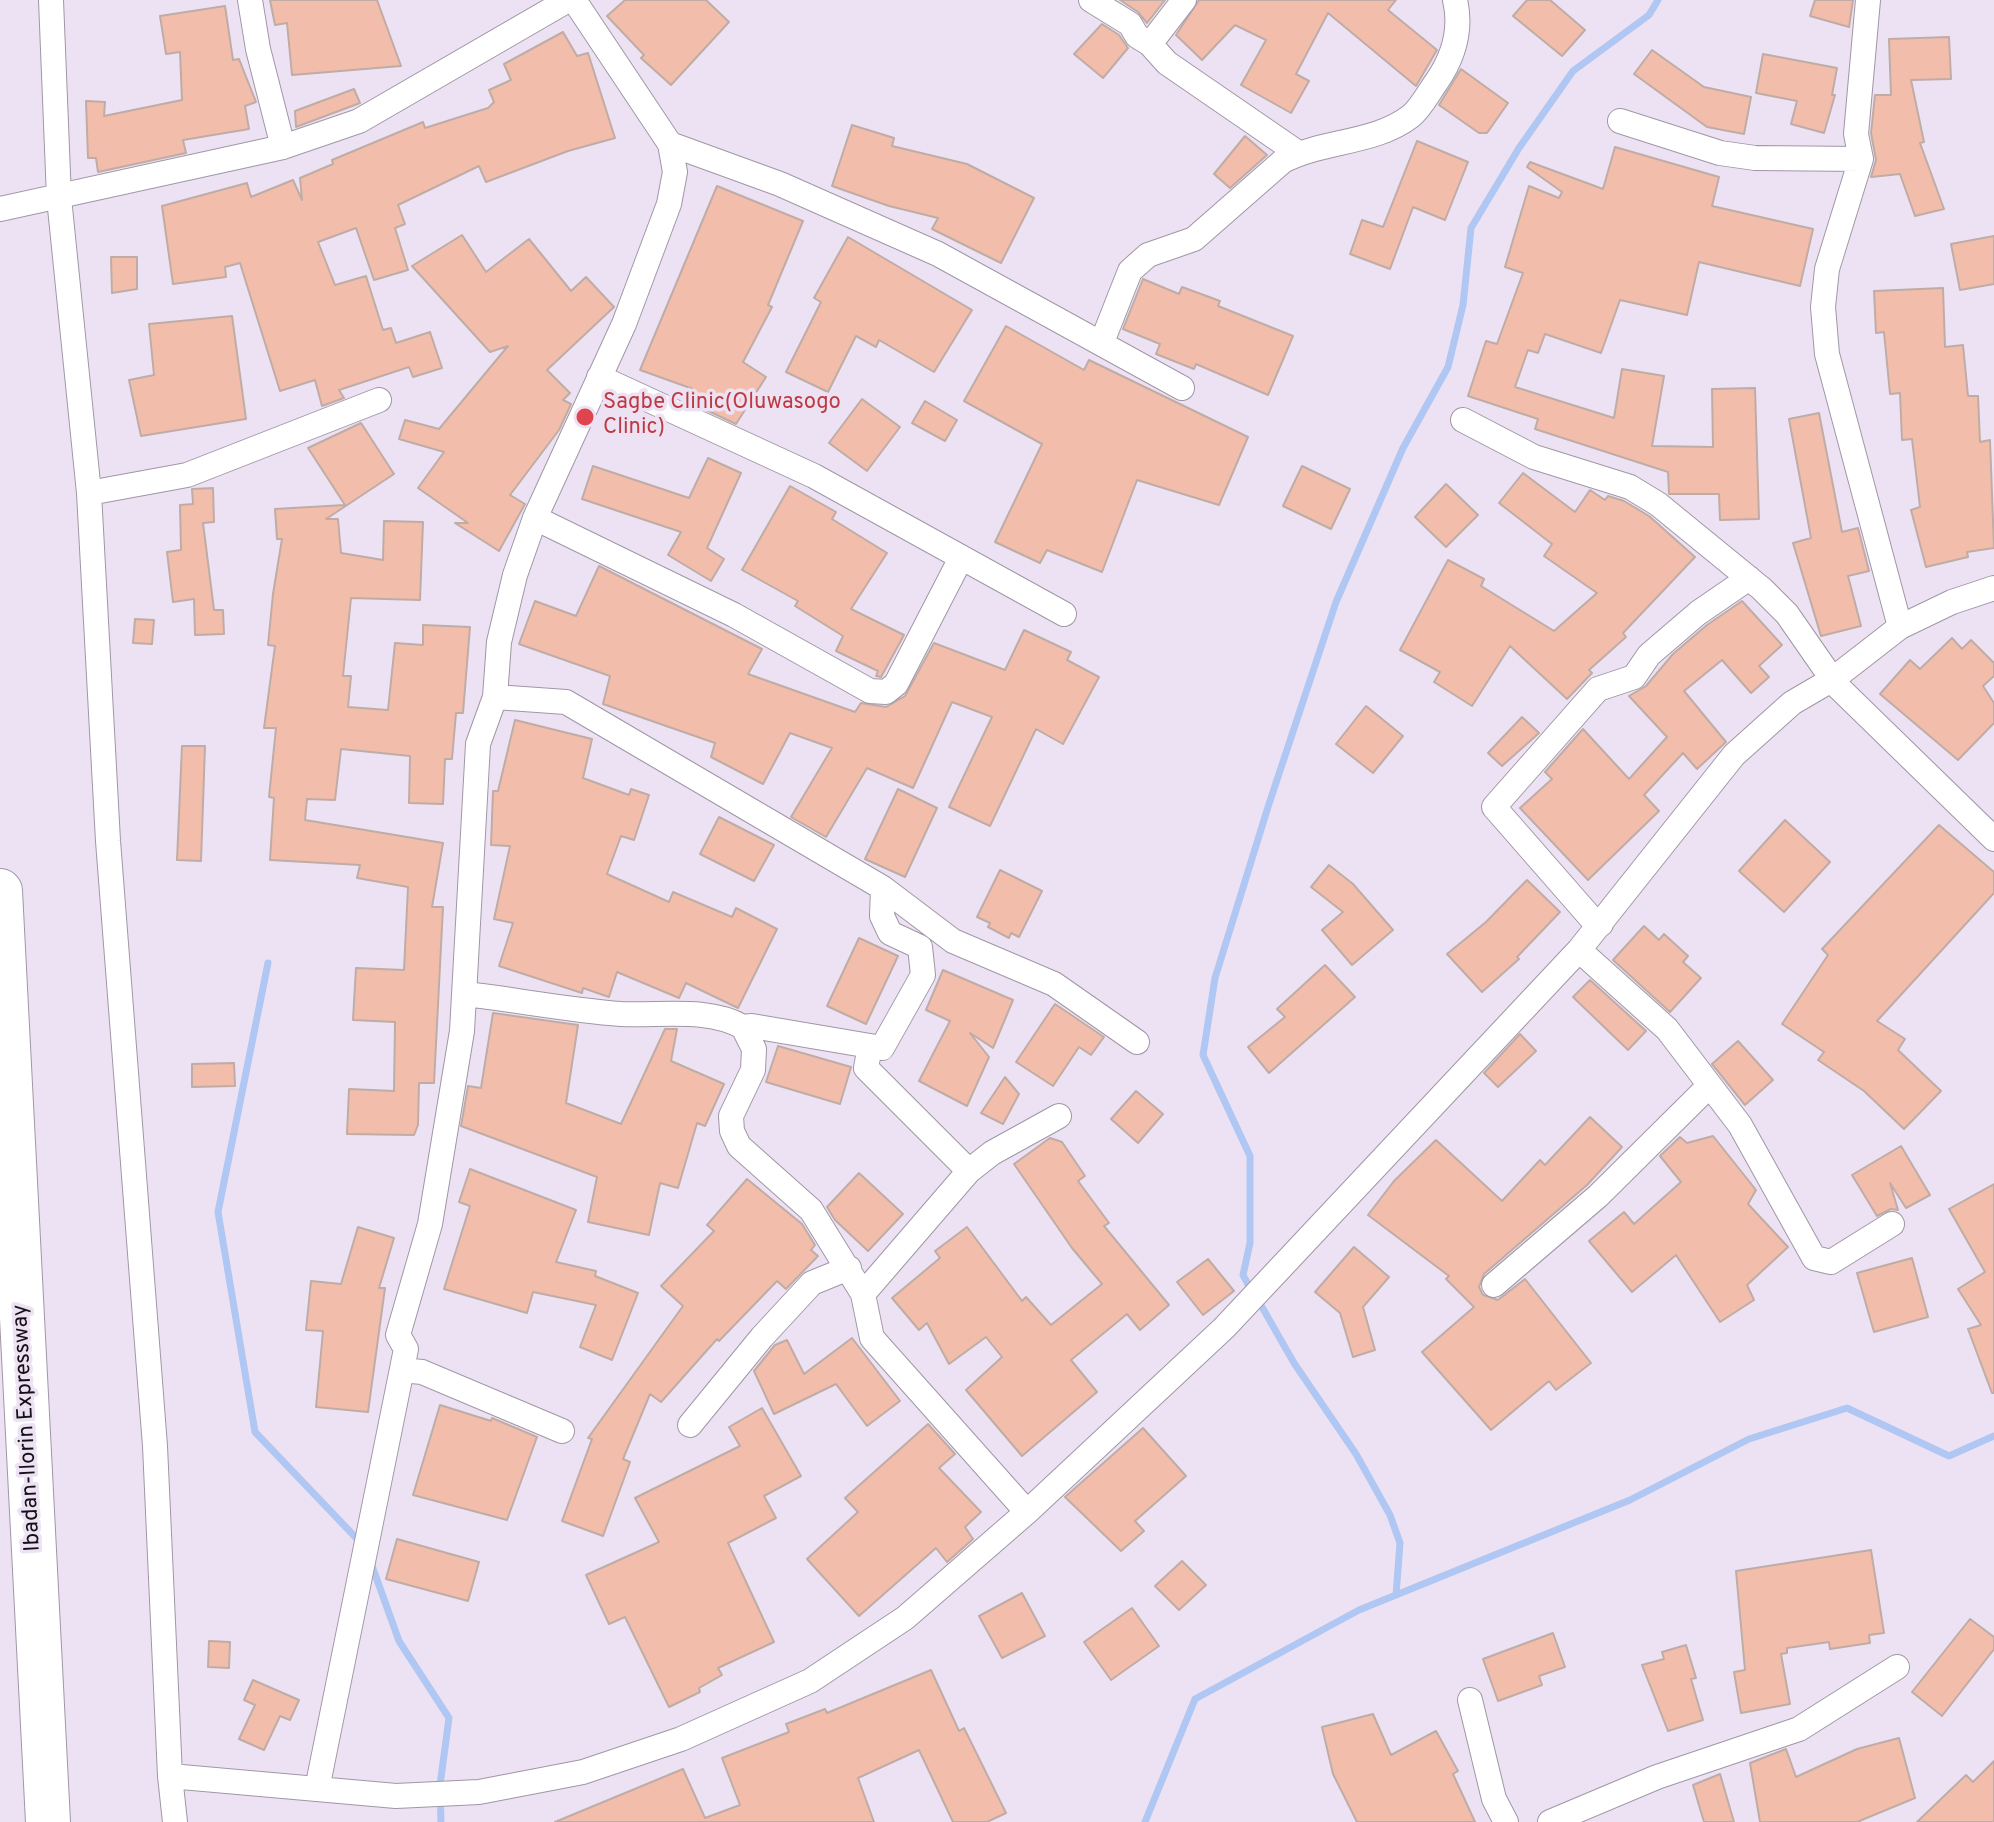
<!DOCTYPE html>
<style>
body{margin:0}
canvas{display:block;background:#ede2f3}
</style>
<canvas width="1994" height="1822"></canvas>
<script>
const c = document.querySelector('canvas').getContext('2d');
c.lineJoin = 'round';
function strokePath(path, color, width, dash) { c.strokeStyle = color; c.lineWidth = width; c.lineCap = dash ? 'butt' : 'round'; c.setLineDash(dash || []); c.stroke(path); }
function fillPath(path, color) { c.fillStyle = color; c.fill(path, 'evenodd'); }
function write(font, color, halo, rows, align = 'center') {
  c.font = font + ' Overpass,sans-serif'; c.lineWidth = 7; c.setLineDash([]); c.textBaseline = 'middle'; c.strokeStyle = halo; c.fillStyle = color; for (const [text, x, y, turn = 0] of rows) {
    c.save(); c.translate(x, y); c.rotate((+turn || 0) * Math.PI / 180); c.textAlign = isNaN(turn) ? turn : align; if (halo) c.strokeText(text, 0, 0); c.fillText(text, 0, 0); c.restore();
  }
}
strokePath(new Path2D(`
 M268 963 218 1212 255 1432 360 1542
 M1251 1290 1243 1275 1250 1243V1156L1203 1055 1215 978 1268 807 1336 602 1403 448 1448 367 1463 305 1471 228 1519 148 1573 71 1649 15 1658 0
 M1258 1300 1294 1363 1356 1454 1390 1515 1400 1543 1396 1595
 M371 1563 399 1641 449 1718 440 1785 441 1822
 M1145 1822 1195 1699 1359 1610 1630 1500 1749 1439 1847 1408 1949 1456 1994 1436`), '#afc7f2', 7);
const building = new Path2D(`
 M270 0H377L401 66 292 75 287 23 275 25Z
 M625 0H706L729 22 671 85 641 58 644 55 607 16Z
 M1120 0H1165L1147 23 1138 12Z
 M1199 0H1396L1388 10 1437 50 1416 86 1328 13 1296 74 1309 81 1291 113 1241 85 1266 40 1235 25 1202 60 1176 35Z
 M1527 0H1550L1585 30 1562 56 1513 16Z
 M1815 0H1853L1849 27 1810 16Z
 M225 6 233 60 239 59 256 102 245 106 249 129 183 140 186 153 98 172 96 158H88L86 101 105 102 104 116 182 100 180 52 166 54 160 16Z
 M1102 24 1119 35 1128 48 1103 78 1074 54Z
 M563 32 577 56 588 53 615 138 568 151 486 182 479 166 398 205 405 224 395 228 408 270 374 280 356 228 318 242 335 285 366 276 383 330 391 328 396 343 430 332 442 368 413 377 409 367 339 390 344 398 322 406 315 380 280 391 240 263 225 267 226 277 173 284 162 206 247 183 251 197 293 180 302 200 300 178 333 164 332 160 423 122 425 128 488 108 494 102 489 90 511 80 504 64Z
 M1949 37 1951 79 1911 80 1924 142 1920 143 1944 209 1915 216 1900 174 1871 177 1876 160 1871 133 1875 95H1891L1889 39Z
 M1652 50 1704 87 1751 97 1744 134 1707 127 1634 74Z
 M1763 54 1837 68 1832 95H1835L1824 133 1791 124 1797 101 1756 93Z
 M1461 69 1508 103 1487 133H1479L1439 105Z
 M354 89 360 103 296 127 295 111Z
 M852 125 894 138 892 146 967 164 1034 198 1001 263 932 229 938 218 889 206 832 186Z
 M1245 136 1267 155 1230 188 1214 174Z
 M1417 141 1468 162 1445 220 1413 207 1390 269 1350 254 1362 220 1383 227Z
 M1615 147 1719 177 1712 206 1813 229 1800 286 1699 262 1687 315 1620 300 1601 353 1545 334 1538 353 1528 350 1515 387 1614 418 1622 369 1664 376 1652 446 1713 447 1712 389 1755 388 1759 519 1720 520 1719 494H1669L1668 472 1535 429 1538 419 1468 396 1486 341 1497 344 1523 273 1505 267 1529 186 1559 198 1562 192 1527 167 1530 162 1603 189Z
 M717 186 803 221 768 305 772 307 743 362 766 377 736 424 687 401 693 389 640 370Z
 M462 235 486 272 529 239 571 291 586 277 614 307 547 370 570 393 563 400 571 404 559 430 510 495 525 504 499 551 455 523H468L418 488 444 452 399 439 405 420 439 429 508 346 490 352 412 266Z
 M1994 236V284L1960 290 1951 244Z
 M848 237 972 310 934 372 879 340 876 347 856 336 828 392 786 372 821 302 814 298Z
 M111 257H137V289L112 293Z
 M1143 279 1179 294 1182 287 1220 301 1218 306 1293 336 1268 395 1196 364 1194 369 1156 354 1160 344 1123 329Z
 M1943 288 1945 347 1963 345 1968 396H1978L1980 442 1990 440 1994 548 1967 552 1968 557 1926 567 1911 510 1920 507 1912 439 1902 440 1900 393 1890 394 1884 332 1876 333 1874 291Z
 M232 316 246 419 141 436 129 380 154 375 149 324Z
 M1006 326 1084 370 1089 360 1248 437 1219 505 1137 480 1102 572 1047 550 1040 563 995 542 1042 444 964 401Z
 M862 399 900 427 867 471 829 443Z
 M925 401 957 420 945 441 912 423Z
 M1819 413 1842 532 1858 528 1869 571 1848 576 1861 626 1821 636 1793 543 1811 538 1789 419Z
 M361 423 394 474 326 519H338L341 553 383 560 384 521 423 522 420 600 351 598 343 676H351L348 707 388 710 395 643 423 645V625L470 627 463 713H456L452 759H445L443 804 409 803 410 756 341 749 335 800 307 799 305 820 443 843 432 907H443L434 1083H419L418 1125 414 1135 347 1134 349 1089 394 1091 395 1022 353 1020 356 968 404 970 408 887 357 878 360 865 270 860 274 798 269 797 276 728H264L275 646 268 645 273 594 282 539H277L275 509 345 505 308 448Z
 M708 458 741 473 707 548 724 559 711 581 668 555 681 532 582 499 593 466 689 498Z
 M1302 466 1350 489 1331 529 1283 506Z
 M1523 473 1575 512 1590 490 1605 500 1608 496 1624 501 1649 516 1695 557 1623 633 1626 637 1589 670 1592 673 1567 699 1510 646 1472 706 1434 682 1440 672 1400 650 1448 560 1484 579 1481 586 1554 631 1597 593 1544 556 1552 544 1499 503Z
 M1446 484 1478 515 1446 547 1415 517Z
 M790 486 836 512 832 519 887 553 851 609 904 635 881 677 876 676 878 671 836 651 843 636 795 606 798 601 742 570Z
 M213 488 214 522 203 523 214 610H223L224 634 195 635 194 599 173 602 167 552 181 550 180 505 193 504 192 489Z
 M599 566 762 649 748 674 855 712 861 703 886 707 905 696 934 643 1005 670 1024 630 1071 652 1067 660 1099 677 1063 744 1036 729 990 826 949 807 992 717 952 702 913 788 867 768 826 837 791 817 832 748 790 733 763 784 711 757 715 743 603 704 610 676 519 644 535 601 576 616Z
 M1742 601 1782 645 1759 666 1769 677 1751 693 1722 660 1684 691 1726 742 1697 769 1683 753 1644 795 1659 811 1588 880 1520 808 1552 779 1545 772 1583 729 1629 779 1667 737 1629 696 1646 686 1673 654 1707 625Z
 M135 619 154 620 152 644 133 643Z
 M1952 638 1962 649 1971 640 1994 663V676L1983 686 1994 703V723L1958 760 1880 694 1910 660 1920 669Z
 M1366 706 1403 736 1373 773 1336 744Z
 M1522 717 1539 733 1502 766 1488 753Z
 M515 720 592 739 583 778 629 795 631 789 649 795 634 840 621 836 607 874 669 902 673 892 732 917 736 908 777 929 738 1008 686 983 679 998 617 972 609 997 583 988 582 993 499 966 513 923 494 919 510 846 491 845 493 791H498Z
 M182 746H205L201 861 177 860Z
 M898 789 937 808 905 877 865 859Z
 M719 817 774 845 754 881 700 854Z
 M1785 820 1830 862 1784 912 1739 871Z
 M1939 825 1994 872V893L1877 1021 1905 1039 1898 1050 1941 1091 1904 1129 1864 1091 1818 1060 1824 1052 1782 1024 1828 955 1822 949Z
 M1329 865 1353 884 1393 930 1352 965 1322 930 1343 912 1311 887Z
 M1000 870 1042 891 1019 937 1011 933 1009 938 988 927 990 923 977 917Z
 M1527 880 1560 912 1517 957 1519 959 1482 992 1447 954 1486 922Z
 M1644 926 1659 940 1664 934 1688 956 1683 962 1701 978 1670 1012 1613 960Z
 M859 938 898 956 866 1024 827 1006Z
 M1325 965 1355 997 1269 1073 1248 1047 1285 1017 1277 1009Z
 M943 970 1013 1000 993 1048 970 1033 989 1057 967 1106 919 1081 950 1021 926 1010Z
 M1590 980 1646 1031 1628 1050 1573 997Z
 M1055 1004 1104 1037 1091 1055 1079 1047 1053 1086 1016 1062Z
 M493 1013 578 1025 566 1103 621 1124 665 1029H677L671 1061 724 1084 705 1126 697 1123 678 1188 660 1183 649 1235 588 1222 597 1177 461 1126 468 1086 481 1088Z
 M1520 1034 1536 1051 1498 1087 1484 1073Z
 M1738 1041 1773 1080 1745 1105 1712 1064Z
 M778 1046 851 1067 840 1104 766 1082Z
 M234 1063 235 1086 192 1087V1064Z
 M1005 1077 1019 1094 1003 1124 981 1113Z
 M1136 1091 1163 1114 1138 1143 1111 1119Z
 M1590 1117 1622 1147 1587 1185 1484 1274 1479 1287 1483 1295 1498 1300 1525 1279 1591 1363 1556 1390 1549 1381 1491 1430 1422 1352 1474 1307 1446 1279 1449 1276 1368 1215 1394 1181 1436 1140 1502 1201 1540 1160 1545 1165Z
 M1713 1136 1756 1190 1748 1204 1788 1247 1747 1285 1754 1300 1720 1322 1676 1255 1632 1292 1589 1241 1624 1212 1634 1224 1681 1182 1660 1156 1680 1137 1687 1143Z
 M1050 1138 1062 1142 1085 1176 1078 1181 1109 1223 1104 1226 1169 1305 1140 1330 1127 1314 1071 1360 1097 1392 1022 1456 966 1390 1002 1357 986 1337 949 1364 927 1323 919 1330 892 1298 940 1258 935 1251 967 1227 1022 1301 1026 1297 1051 1325 1102 1284 1072 1248 1014 1164Z
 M1901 1146 1930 1195 1906 1208 1890 1183 1898 1210 1891 1209 1877 1216 1852 1175Z
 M470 1169 576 1210 556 1262 596 1271 595 1276 638 1293 612 1360 580 1347 596 1305 533 1292 527 1313 444 1289 470 1206 459 1202Z
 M859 1173 903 1214 868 1251 835 1220 827 1207Z
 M747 1179 802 1224 815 1245 811 1250 818 1256 786 1289 777 1281 719 1341 717 1339 661 1402 650 1394 623 1459 630 1462 603 1536 562 1521 592 1439 588 1438 683 1306 661 1286 714 1231 707 1225Z
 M1994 1184V1393H1992L1968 1329 1981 1325 1958 1289 1985 1272 1949 1209Z
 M358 1227 394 1238 379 1288H385L368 1412 316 1407 323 1331 306 1330 311 1281 341 1284Z
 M1354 1247 1389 1277 1363 1307 1375 1350 1353 1357 1340 1313 1315 1292Z
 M1912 1258 1928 1317 1874 1332 1857 1273Z
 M1208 1259 1234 1291 1203 1315 1177 1282Z
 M852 1338 900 1401 867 1426 836 1384 774 1414 754 1371 775 1345 787 1340 804 1374Z
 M440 1405 491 1421 492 1418 537 1437 507 1520 413 1495Z
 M762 1408 801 1476 764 1496 776 1518 728 1543 774 1642 718 1668 722 1675 699 1688 700 1692 669 1707 625 1617 609 1624 586 1575 659 1542 635 1498 740 1446 729 1427Z
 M928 1424 955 1454 939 1468 981 1512 965 1527 973 1539 947 1562 936 1548 859 1616 807 1559 858 1512 845 1498Z
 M1143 1428 1186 1476 1135 1521 1144 1531 1121 1551 1065 1497Z
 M397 1539 479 1562 468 1601 386 1579Z
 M1871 1550 1884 1633 1869 1635 1870 1643 1830 1649 1829 1642 1787 1648V1653L1781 1654 1790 1704 1741 1713 1734 1672 1745 1670 1736 1571Z
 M1182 1561 1206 1585 1179 1610 1155 1586Z
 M1022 1593 1045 1636 1002 1658 979 1616Z
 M1132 1608 1159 1646 1111 1680 1084 1642Z
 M1970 1619 1994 1637V1649L1942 1716 1912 1692Z
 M1553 1633 1565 1667 1539 1676 1542 1685 1498 1701 1483 1659Z
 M209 1641 230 1642 229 1668 208 1667Z
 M1686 1645 1696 1678 1691 1679 1703 1720 1668 1731 1642 1665 1664 1659 1662 1652Z
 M931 1670 959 1731 964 1728 1006 1813 987 1822H953L919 1750 858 1778 874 1822H555L683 1769 705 1818 740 1805 722 1758 789 1732 786 1724 825 1709 827 1713Z
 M253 1680 299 1700 290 1720 280 1716 264 1750 239 1739 255 1705 244 1700Z
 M1373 1714 1391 1755 1436 1731 1458 1771 1453 1774 1475 1822H1357L1333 1774 1322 1727Z
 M1899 1738 1915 1798 1857 1822H1760L1750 1763 1786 1749 1796 1777 1857 1749Z
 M1994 1761V1822H1917L1966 1775 1973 1782Z
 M1720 1774 1734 1822H1704L1693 1785Z`);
fillPath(building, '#f2beab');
strokePath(building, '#c0aca6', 2);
const minor = new Path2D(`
 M51 0 59 198 89 493 108 841 155 1446 170 1776 175 1822
 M250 0 258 49 283 147
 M1091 0 1130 24 1137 36 1150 44 1184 0
 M1868 0 1856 134 1861 159 1827 269 1823 307 1827 354 1900 627
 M1150 44 1167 63 1298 153
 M1620 121 1720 153 1755 158 1861 159
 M670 144 780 184 938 254 1182 388
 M0 209 283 147 359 121 568 0
 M1102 342 1130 271 1148 255 1194 239 1283 161C1323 140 1375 144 1411 116 1421 108 1429 92 1437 81 1454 56 1462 30 1455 0
 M599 377 814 476 1064 614
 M1463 420 1534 457 1630 487 1658 504 1762 589 1787 614 1837 686 1994 839
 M89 493 187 475 379 400
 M535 518 734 615 870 691 886 692 896 684 961 558
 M495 697 566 702 883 888 882 916 890 933 920 947 923 975 882 1048 870 1046 866 1068 969 1171
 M883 888 953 941 1054 984 1137 1042
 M1601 924 1591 918 1494 807 1598 689 1634 677 1649 655 1698 613 1749 578
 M1579 950 1667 1029 1740 1125 1814 1258 1831 1262 1892 1224
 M466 994C517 1000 569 1010 621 1014 661 1016 707 1007 743 1027L752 1026 870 1046
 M743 1027 754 1049 753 1070 731 1116 732 1131 739 1146 811 1210 863 1294 872 1338 1027 1512
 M1494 1285 1598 1196 1708 1087
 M863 1294 969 1171 992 1153 1059 1116
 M402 1370 422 1372 562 1431
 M690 1425 762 1337 812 1283 849 1268
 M1470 1700 1494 1799 1506 1822
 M170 1776 396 1796 479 1792 583 1772 681 1739 810 1681 905 1618 1027 1512 1224 1328 1579 950 1734 755 1792 703 1833 679 1900 627 1952 602 1994 588
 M317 1789 406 1349 398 1335 430 1224 462 1031 478 744 495 697 499 642 515 575 535 518 624 324 669 204 675 172 670 144 574 0
 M1550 1822 1657 1777 1799 1729 1897 1667`);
const motorway = new Path2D(`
 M0 891 48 1822`);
strokePath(minor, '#a097a6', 26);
strokePath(motorway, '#a097a6', 46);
strokePath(minor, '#fff', 24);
strokePath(motorway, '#fff', 44);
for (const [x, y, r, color] of [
 [585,417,10,"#e0444e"]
]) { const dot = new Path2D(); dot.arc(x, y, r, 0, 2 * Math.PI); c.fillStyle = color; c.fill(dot); strokePath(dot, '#ede2f3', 3); }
write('22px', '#be3a42', '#ede2f3', [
 ["Sagbe Clinic(Oluwasogo",603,404],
 ["Clinic)",603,429]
], 'left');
write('22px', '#141016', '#ede2f3', [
 ["Ibadan-Ilorin Expressway",28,1428,-93]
]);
</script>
